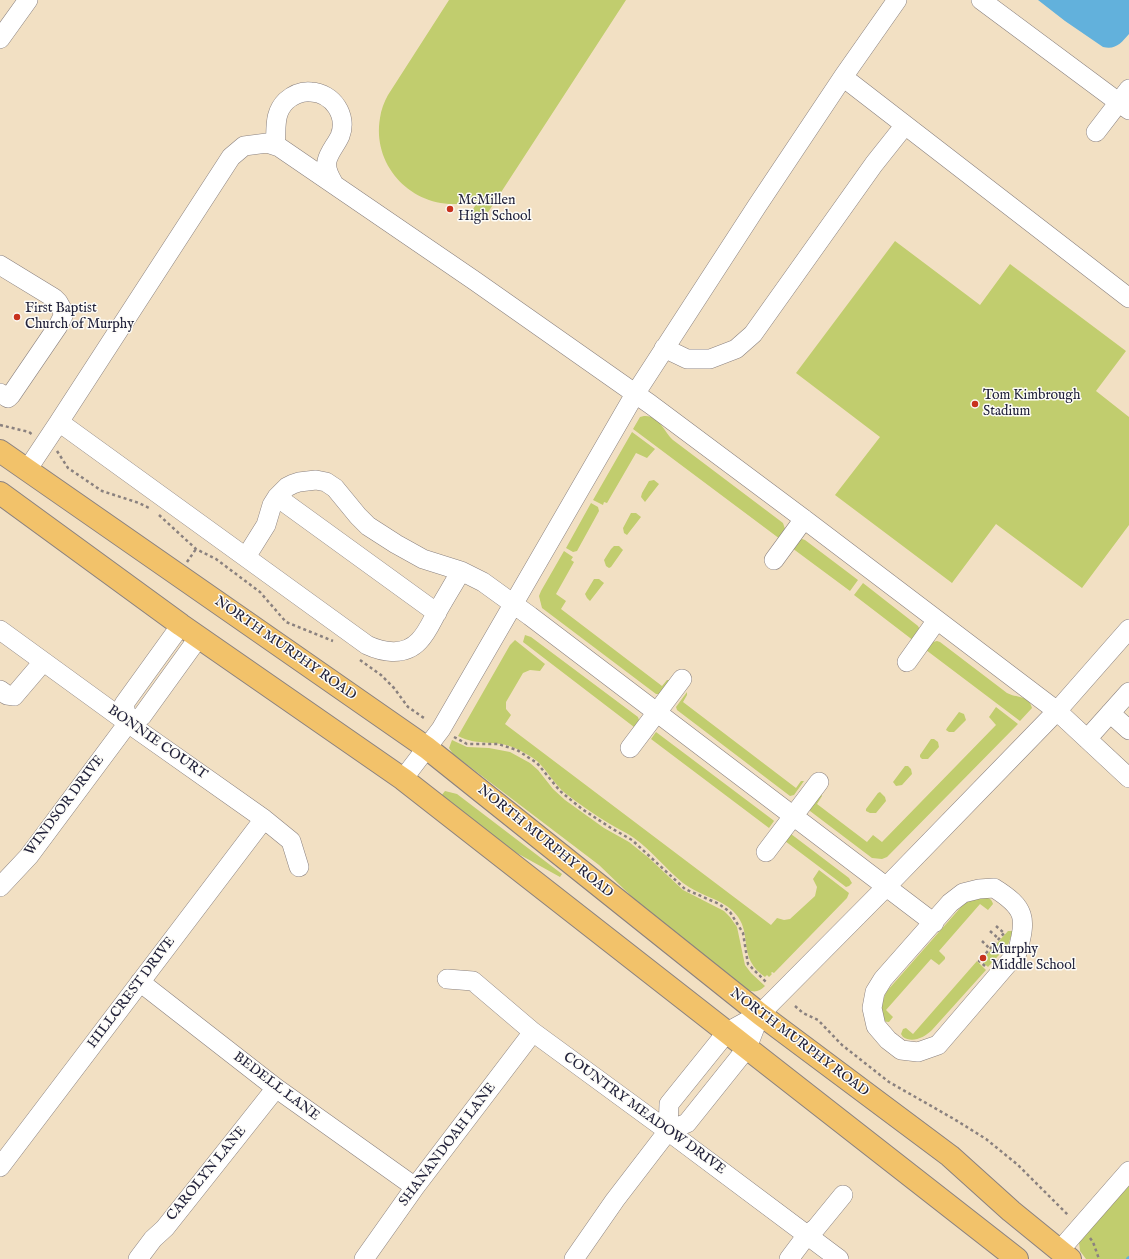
<!DOCTYPE html>
<style>
body{margin:0}
canvas{display:block;background:#f2e0c3}
</style>
<canvas width="1129" height="1259"></canvas>
<script>
const c = document.querySelector('canvas').getContext('2d');
c.lineJoin = 'round';
function fillPath(path, color) { c.fillStyle = color; c.fill(path, 'evenodd'); }
function strokePath(path, color, width, dash) { c.strokeStyle = color; c.lineWidth = width; c.lineCap = dash ? 'butt' : 'round'; c.setLineDash(dash || []); c.stroke(path); }
function write(font, color, halo, rows, align = 'center') {
  c.font = font + ' "IM FELL English",serif'; c.lineWidth = 3; c.setLineDash([]); c.textBaseline = 'middle'; c.strokeStyle = halo; c.fillStyle = color; for (const [text, x, y, turn = 0] of rows) {
    c.save(); c.translate(x, y); c.rotate((+turn || 0) * Math.PI / 180); c.textAlign = isNaN(turn) ? turn : align; if (halo) c.strokeText(text, 0, 0); c.fillText(text, 0, 0); c.restore();
  }
}
fillPath(new Path2D(`
 M449 0H626L483 220 471 212 479 200C471 202 463 204 455 204 409 205 372 164 380 118 381 110 384 102 388 95Z
 M895 241 980 305 1010 264 1126 351 1096 391 1129 417V525L1082 588 996 524 952 583 835 495 880 437 796 373Z
 M644 416C660 415 663 431 673 440L783 523 785 529 780 539 633 429 640 417Z
 M632 432 655 449 647 458 636 453 607 503 604 502 603 505 593 500Z
 M654 480 659 484 645 502 641 497 642 493 649 481Z
 M591 503 598 507 599 511 577 551 573 552 566 548Z
 M631 513H636L641 517 627 535 624 533 623 528Z
 M802 539 805 540 858 580 850 591 792 548 798 540Z
 M614 546H619L623 550 611 567 609 568 606 566 604 560 611 549Z
 M564 551 573 557 571 560 574 562 556 594 566 601 561 609 662 686 667 680H670L659 694H656L542 608 539 596 541 591Z
 M594 579H599L604 583 590 601 587 598 585 594Z
 M863 583 918 626 920 630 914 641 854 595Z
 M525 635 531 637 638 717 639 720 634 727 523 642Z
 M515 640 545 664 540 671 530 670 523 673 506 702V709L511 715 505 724 771 925 777 918 784 920 790 919 815 896 817 887 813 879 819 870 849 893 847 898 774 973 772 972 771 973 772 974 769 977 767 975 765 977C759 973 754 968 751 962 742 944 750 928 733 911 719 898 698 895 683 883 666 869 652 851 634 838 626 832 618 829 610 824 595 815 579 804 565 793 554 784 548 771 537 761 532 757 525 753 519 750 497 738 478 747 458 736L510 645Z
 M937 641 940 642 1007 693C1016 698 1029 695 1032 708L1020 721 926 650 933 642Z
 M687 692V695L683 702 796 788 801 781H804L794 795 790 796 677 710 676 707Z
 M996 707 1018 724 887 857 882 859 872 858 810 811V809L821 794 822 796 817 804 867 842 873 835 882 842 996 725 989 717Z
 M959 712 964 714 966 720 954 732H949L946 730 947 728Z
 M656 732 773 820 774 821 769 828 651 739Z
 M931 739H934L938 742 939 747 928 759H922L920 757V755Z
 M452 740 467 747 489 748 510 752 530 763 538 770 553 789 565 800 604 828 629 842 649 858 683 890 724 911 730 917 737 927 745 965 751 973 765 986C760 991 755 993 748 990L653 917 599 865 453 754 449 748Z
 M905 766H908L911 769 912 774 902 785 896 786 893 782Z
 M445 791 457 794 562 874 560 877 515 852 441 796Z
 M880 792 885 797 886 801 876 813H870L866 811V809L878 793Z
 M791 834 849 878 852 883 849 886 846 887 785 841Z
 M975 898C982 898 991 895 993 904L988 910 980 904 939 951 945 957V959L939 965 931 959 886 1010 893 1017 889 1022C875 1022 883 998 887 991L961 907 965 903Z
 M1008 931H1013L1008 945 988 967 981 961Z
 M977 961 986 970 932 1030C924 1038 912 1043 903 1037L901 1034 903 1029 906 1028 913 1034Z
 M1129 1183V1259H1086L1080 1251 1079 1242Z`), '#c1cd6e');
fillPath(new Path2D(`
 M1038 0H1129V34C1121 43 1116 50 1103 47L1065 21Z`), '#62b1dc');
strokePath(new Path2D(`
 M1128 1259 1129 1258`), '#62b1dc', 4);
const minor = new Path2D(`
 M981 0 1129 110
 M0 39 28 0
 M843 77 1129 298
 M1096 132 1129 89
 M275 145C277 129 273 114 286 101 293 95 302 91 311 92 333 93 348 116 340 136 336 145 329 152 327 161 325 170 330 177 334 184
 M0 265 54 298 58 302 62 309 63 316 58 326 11 395 8 398 0 393
 M664 348 687 359H710L736 349 753 334 874 164 905 125
 M27 470 59 422
 M277 497 437 613
 M246 557 266 525 272 505 277 497 287 487 293 484 299 482 316 480 326 482 335 488 358 516 368 526 396 544 423 559 461 571
 M774 560 804 519
 M0 630 128 723 264 819 291 841 299 867
 M907 662 937 620
 M0 690 7 695 14 696 43 662
 M1110 713 1129 730
 M128 723 124 704 181 625
 M1087 739 1129 692
 M630 748 682 679
 M403 779 441 729 635 394 757 206 843 77 897 0
 M766 852 819 782
 M0 887 29 856 128 723 142 716 199 637
 M994 888C1026 908 1027 918 1017 953L938 1045 918 1052 901 1050 888 1040 876 1026 872 1008 875 992 883 979 950 903 963 893 979 889Z
 M934 923 530 616 483 582 461 571C453 585 445 598 437 612 432 621 427 633 419 641 405 656 384 653 367 645L59 422 231 157 244 146 267 143 279 147 475 281 650 404 804 519 1057 711 1129 778
 M447 979 473 981 533 1032 668 1131 839 1259
 M140 982 276 1088 415 1187
 M668 1131 669 1104 727 1032 760 1014 886 887 1057 711 1129 629
 M0 1167 264 819
 M1060 1250 1129 1171
 M138 1259 153 1239 165 1228 276 1088
 M364 1259 415 1187 533 1032
 M574 1259 615 1200 668 1131 687 1123 747 1048 760 1014
 M789 1259 807 1235 816 1228 843 1195`);
const major = new Path2D(`
 M0 451 427 748 760 1014 950 1156 1011 1211 1070 1259
 M0 493 181 625 403 779 1017 1259`);
strokePath(minor, '#8a817f', 20);
strokePath(major, '#8a817f', 24);
strokePath(new Path2D(`
 M0 425 29 432 33 435
 M57 451 68 468 102 491 139 503 151 509
 M159 515 196 549 216 559 260 592 286 622 333 641
 M187 562 196 549
 M360 660 381 675 394 688 408 707 424 718
 M454 737 467 744H498L517 750 537 763 560 791 582 809 611 828 632 840 685 889 719 904 730 912 743 933 748 964 767 983
 M996 926 1004 933
 M990 931 999 939
 M982 941 990 949
 M985 966 979 961 1005 932
 M795 1006 803 1013 818 1020 842 1045 889 1082 954 1119 986 1139 1018 1165 1069 1216
 M1090 1238 1093 1242 1099 1259`), '#8a817f', 2.5, [3, 3]);
strokePath(minor, '#fff', 19);
strokePath(major, '#f2c26a', 22);
for (const [x, y, r, color] of [
 [450,209,4,"#c8321e"],
 [17,317,4,"#c8321e"],
 [975,404,4,"#c8321e"],
 [983,958,4,"#c8321e"]
]) { const dot = new Path2D(); dot.arc(x, y, r, 0, 2 * Math.PI); c.fillStyle = color; c.fill(dot); strokePath(dot, '#fdfcf7', 1.5); }
write('14px', '#22223b', '#fdfcf7', [
 ["McMillen",458,201],
 ["High School",458,217],
 ["First Baptist",25,309],
 ["Church of Murphy",25,325],
 ["Tom Kimbrough",983,396],
 ["Stadium",983,412],
 ["Murphy",991,950],
 ["Middle School",991,966]
], 'left');
write('14px', '#22223b', '#fdfcf7', [
 ["NORTH MURPHY ROAD",285,649,35],
 ["BONNIE COURT",157,743,35],
 ["WINDSOR DRIVE",65,806,-53],
 ["NORTH MURPHY ROAD",545,842,39],
 ["HILLCREST DRIVE",132,993,-53],
 ["NORTH MURPHY ROAD",799,1043,37],
 ["BEDELL LANE",276,1087,37],
 ["COUNTRY MEADOW DRIVE",644,1114,36],
 ["SHANANDOAH LANE",448,1145,-53],
 ["CAROLYN LANE",207,1174,-51]
]);
</script>
